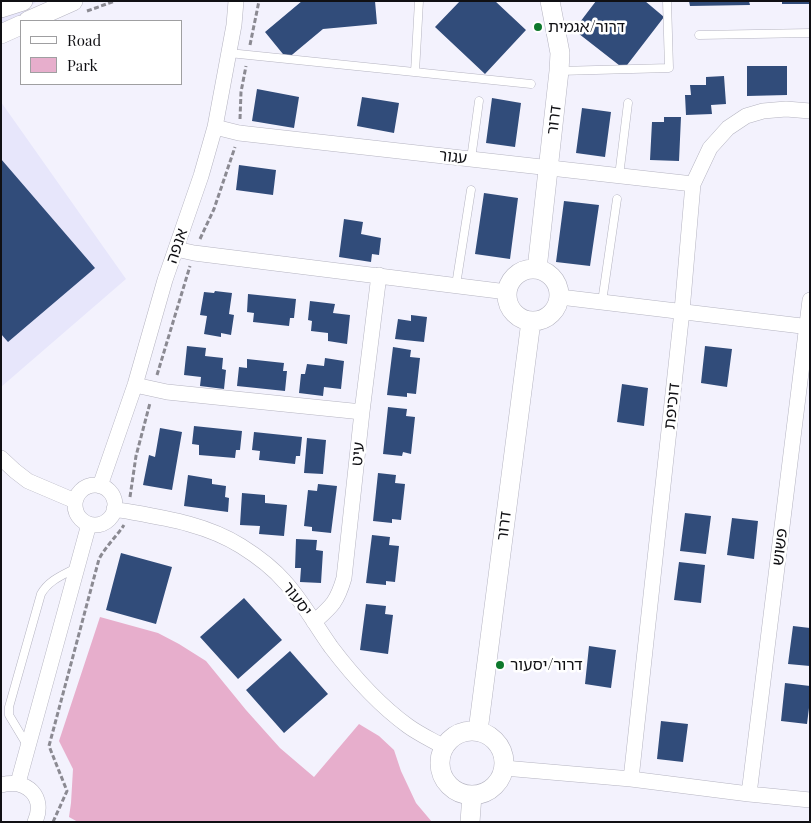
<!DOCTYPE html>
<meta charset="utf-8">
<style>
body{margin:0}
#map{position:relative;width:811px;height:823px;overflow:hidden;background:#f3f2fd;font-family:"Playfair Display",serif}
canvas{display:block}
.frame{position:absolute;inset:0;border:2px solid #101014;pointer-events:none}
.legend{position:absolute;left:20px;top:20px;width:162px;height:65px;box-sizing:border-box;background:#fff;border:1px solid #9f9fa1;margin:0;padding:6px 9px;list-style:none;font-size:15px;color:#101014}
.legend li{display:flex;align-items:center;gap:10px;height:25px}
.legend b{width:25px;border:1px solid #9f9fa1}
</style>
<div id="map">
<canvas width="811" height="823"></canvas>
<div class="frame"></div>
<ul class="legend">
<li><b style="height:6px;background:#fff"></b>Road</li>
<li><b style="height:14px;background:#e7aecc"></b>Park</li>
</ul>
</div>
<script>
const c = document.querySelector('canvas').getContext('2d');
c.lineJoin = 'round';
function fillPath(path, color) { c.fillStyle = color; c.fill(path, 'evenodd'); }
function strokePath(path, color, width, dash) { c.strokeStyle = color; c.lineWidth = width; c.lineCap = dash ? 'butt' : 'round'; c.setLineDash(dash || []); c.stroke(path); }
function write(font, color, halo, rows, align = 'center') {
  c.font = font + ' "Playfair Display","Noto Sans Hebrew",serif'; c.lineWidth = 5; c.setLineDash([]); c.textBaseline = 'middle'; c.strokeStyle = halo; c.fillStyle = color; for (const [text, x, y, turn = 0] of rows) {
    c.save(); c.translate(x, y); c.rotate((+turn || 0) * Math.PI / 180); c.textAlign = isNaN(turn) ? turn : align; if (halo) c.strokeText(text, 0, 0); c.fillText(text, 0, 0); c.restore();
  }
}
fillPath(new Path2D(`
 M1 1H37L1 32Z
 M1 102 126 279 1 387Z`), '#e7e6fb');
fillPath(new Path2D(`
 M100 617 158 633 179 644 206 661 246 710 280 748 314 777 359 724 379 736 394 750 401 771 416 803 432 822H78L69 817 71 803 73 769 59 741Z`), '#e7aecc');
fillPath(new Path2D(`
 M302 1H375L377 24 323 29 287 59 265 32Z
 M460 1H495L526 30 485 74 435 27Z
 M596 1H645L664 17 624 69 574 30Z
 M689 1H749L750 5 690 6Z
 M782 1H810V4H782Z
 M747 66H787V95L747 96Z
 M724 76 726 104 711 105 712 114 686 115 685 95H691L690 85H706V77Z
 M257 89 299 97 294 128 252 121Z
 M362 97 399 103 394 133 357 126Z
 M492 98 521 103 515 147 486 143Z
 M582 108 611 112 605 157 576 153Z
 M664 117H681L679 161 650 160 652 122H664Z
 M1 159 95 268 8 342 1 334Z
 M239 165 276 170 273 195 236 190Z
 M484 193 518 198 510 259 475 254Z
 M564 201 599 205 590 266 556 262Z
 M344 219 363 222 361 234 381 238 379 255 372 254 371 262 339 257Z
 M215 291 232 293 229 314 234 315 231 335 221 333V337L204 334 207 316 200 315 204 292 214 293Z
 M248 294 296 299 294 318H290L289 326 253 322 254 313 247 312Z
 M310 301 335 304 333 313 350 315 347 344 328 341V333L311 331 312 321 308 320Z
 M411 315 427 317 424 342 395 339 398 319 411 321Z
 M187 346 206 348 205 356 223 358 222 369 226 370 224 389 200 386 201 377 184 375Z
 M705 346 732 349 727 387 701 383Z
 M393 347 411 350 410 357 420 358 416 394 407 393V397L387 395Z
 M325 358 344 361 341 389 324 387 323 396 299 393 301 374H305L307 364 324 366Z
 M247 359 284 363 283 371H287L285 391 237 386 239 367 247 368Z
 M622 384 648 388 644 426 617 422Z
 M388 407 407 409 406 416 415 417 411 454 403 452 402 456 383 454Z
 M194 426 242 431 240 450H236L235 458 199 455V445L192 444Z
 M160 428 182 432 172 490 143 485 149 455 155 457Z
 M254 432 302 437 300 456H296L295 464 259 460 260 451 252 450Z
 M307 438 326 440 323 474 304 473Z
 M378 473 396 475 395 483 405 484 401 520 392 519V523L373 521Z
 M188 475 212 479V484L226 486 225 497 229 498 228 512 184 506Z
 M318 484 337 486 331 533 312 531V527L304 526 308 490 317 491Z
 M242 493 265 495V503L287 505 284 536 259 534 260 526 240 525Z
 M685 513 711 516 706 554 680 551Z
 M732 518 758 521 754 559 727 555Z
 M372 535 390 537 389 545 399 546 395 582 386 581V585L366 583Z
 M296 539 317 540 316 550 323 551 321 583 300 582 301 568H295Z
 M121 553 172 567 156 624 106 610Z
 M679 562 705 565 701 603 674 600Z
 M244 598 282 640 238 679 200 637Z
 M366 604 386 606 385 614 393 615 388 654 360 650Z
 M793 626 810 628V666L788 664Z
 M589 646 616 650 611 688 585 684Z
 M290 651 328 694 284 733 246 690Z
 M785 683 810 686V700L807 724 781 721Z
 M661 721 688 724 683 762 657 759Z`), '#314c7a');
const service = new Path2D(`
 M699 35 810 33
 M229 53 531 84
 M559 71 669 68 667 1
 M415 72 419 1
 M471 159 479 101
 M619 176 628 103
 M456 285 471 190
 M602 302 617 199
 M27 745 9 715V707L41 594C49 580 63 575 76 568`);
const minor = new Path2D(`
 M215 127 239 133 693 184
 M176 249 194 253 507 292
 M560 297 810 327
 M135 385 167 392 362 412
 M1 458 15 471 28 481 75 501
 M75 505a20 20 0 1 1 40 0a20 20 0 1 1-40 0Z
 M100 486 135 385 165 280 201 176 215 127 234 25 236 1
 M114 509C157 517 203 522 241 546 257 556 273 568 285 582 303 602 316 626 331 647 353 676 379 705 408 726 419 734 432 740 444 747
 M314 622C332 606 337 602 344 578L362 412 379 275
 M504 768 631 779 749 794 810 800
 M631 779 682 311 693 184 710 148 728 128 746 116 763 111 786 109 810 111
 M18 783 89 524
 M1 785C27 778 46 797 35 822
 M749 794 810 300`);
const tertiary = new Path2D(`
 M1 8 23 1
 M28 21 73 1
 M1 34 21 25
 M507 295a26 26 0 1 1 52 0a26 26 0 1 1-52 0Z
 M537 269 559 71 560 53 550 1
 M440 763a32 32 0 1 1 64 0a32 32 0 1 1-64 0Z
 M478 731 531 321
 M470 822 472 795`);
strokePath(service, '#b5b4c1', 9);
strokePath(minor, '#b5b4c1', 16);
strokePath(tertiary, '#b5b4c1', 20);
strokePath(new Path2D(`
 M87 11 115 1
 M250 45 259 1
 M240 119 241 92 246 66
 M200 239 214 209 235 147
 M157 375 190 266
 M130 497 136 456 150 403
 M53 822 67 791 49 746 99 559C106 546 116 537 124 525`), '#8b8a92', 3, [5, 2.5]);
strokePath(service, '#fff', 8);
strokePath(minor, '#fff', 15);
strokePath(tertiary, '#fff', 19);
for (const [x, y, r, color] of [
 [538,27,5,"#0d782c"],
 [500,665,5,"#0d782c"]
]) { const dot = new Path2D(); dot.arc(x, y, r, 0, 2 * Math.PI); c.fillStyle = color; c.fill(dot); strokePath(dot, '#fff', 2); }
write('16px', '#101014', '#fff', [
 ["דרור/אגמית",548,27],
 ["דרור/יסעור",510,665]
], 'left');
write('16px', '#101014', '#fff', [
 ["דרור",554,120,-83],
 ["עגור",453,157,7],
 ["אנפה",177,246,-71],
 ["דוכיפת",672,406,-84],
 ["עיט",358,454,-84],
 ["דרור",504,526,-83],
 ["פשוש",780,547,-83],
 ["יסעור",297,599,53]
]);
</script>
